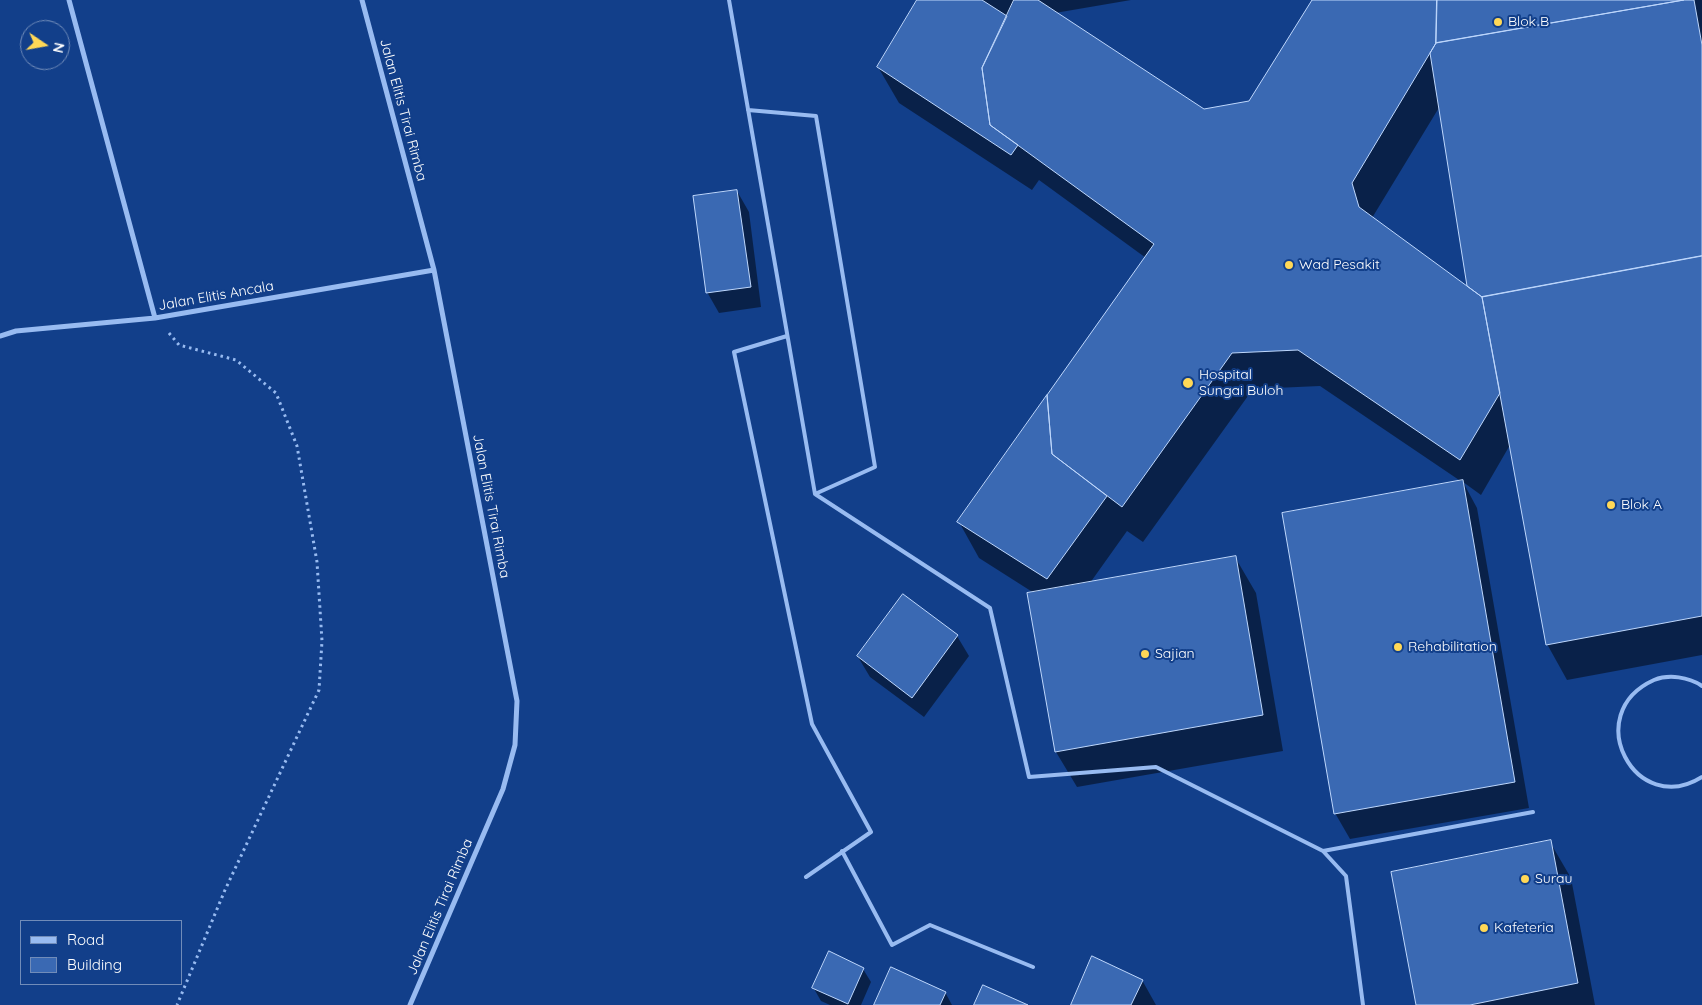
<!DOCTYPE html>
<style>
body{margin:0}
#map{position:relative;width:1702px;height:1005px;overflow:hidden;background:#123f8a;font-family:Quicksand,sans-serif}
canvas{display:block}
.legend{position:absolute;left:20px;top:920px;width:162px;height:65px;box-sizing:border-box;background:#123f8a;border:1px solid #718cb9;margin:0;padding:6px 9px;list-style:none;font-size:15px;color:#fff}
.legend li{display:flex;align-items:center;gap:10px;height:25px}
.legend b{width:25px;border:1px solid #718cb9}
.north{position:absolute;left:20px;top:20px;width:50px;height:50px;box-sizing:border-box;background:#123f8a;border:1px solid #718cb9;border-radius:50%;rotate:102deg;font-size:14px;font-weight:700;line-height:20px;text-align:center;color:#fff}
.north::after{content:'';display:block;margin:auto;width:18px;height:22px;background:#ffd857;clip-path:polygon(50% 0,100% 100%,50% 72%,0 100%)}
</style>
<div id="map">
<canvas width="1702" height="1005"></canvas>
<ul class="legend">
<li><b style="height:6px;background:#98bbf1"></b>Road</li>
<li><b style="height:14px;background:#3a69b3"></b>Building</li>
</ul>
<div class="north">N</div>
</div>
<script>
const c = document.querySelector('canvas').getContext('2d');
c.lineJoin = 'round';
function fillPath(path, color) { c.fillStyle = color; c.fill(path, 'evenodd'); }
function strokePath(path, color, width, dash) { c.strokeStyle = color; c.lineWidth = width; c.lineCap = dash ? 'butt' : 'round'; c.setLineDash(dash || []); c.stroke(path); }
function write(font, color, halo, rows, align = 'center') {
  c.font = font + ' Quicksand,sans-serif'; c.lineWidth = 4; c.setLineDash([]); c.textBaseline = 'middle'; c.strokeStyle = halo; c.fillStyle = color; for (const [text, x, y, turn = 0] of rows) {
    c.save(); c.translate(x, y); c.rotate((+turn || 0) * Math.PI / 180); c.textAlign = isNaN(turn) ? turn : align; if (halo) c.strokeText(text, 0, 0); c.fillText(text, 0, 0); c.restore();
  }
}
fillPath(new Path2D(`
 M919 0H1131L1055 13 1204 110 1250 102 1313 0H1702V655L1567 680 1547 644 1510 445 1481 495 1463 482 1477 508 1529 808 1350 839 1335 813 1462 482 1320 386 1253 389 1143 542 1127 531 1090 583 1235 557 1256 593 1283 751 1077 787 1056 752 1034 593 979 558 959 522 1146 258 1039 180 1032 190 899 103 878 67ZM1440 106 1468 288 1372 218Z
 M737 191 749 212 761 307 719 313 707 292Z
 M903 595 957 636 969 656 924 717 870 677 858 657Z
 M1550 842 1571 878 1595 1005H1418Z
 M863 969 871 982 861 1005H830L821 1001 813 987Z
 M1142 980 1156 1005H1072Z
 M945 992 952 1005H875Z`), '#0007');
const building = new Path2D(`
 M917 0H982L1007 16 982 68 990 125 1018 145 1011 155 877 67Z
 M1014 0H1038L1204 109 1249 101 1312 0H1437L1436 43 1352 183 1359 207 1482 297 1500 393 1460 460 1298 350 1232 353 1122 507 1052 454 1047 395 1154 244 990 125 982 68Z
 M1437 0H1684L1436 43Z
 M1684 0H1694L1702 45V256L1482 297 1467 286 1430 53 1436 43Z
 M737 190 751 287 706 293 693 196Z
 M1702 256V616L1546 645 1482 297Z
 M1047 395 1052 454 1107 496 1047 579 957 522Z
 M1463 480 1515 782 1334 814 1282 513Z
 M1236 556 1263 715 1055 752 1027 593Z
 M903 594 958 635 912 698 857 656Z
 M1551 840 1578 983 1470 1005H1416L1391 872Z
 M829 951 864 968 848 1004 812 988Z
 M1092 956 1143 980 1131 1005H1071Z
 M891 967 946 992 940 1005H874Z
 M983 985 1028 1005H974Z`);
fillPath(building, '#3a69b3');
strokePath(building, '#bed7fc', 1);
strokePath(new Path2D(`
 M169 333 179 345 236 360 276 393 297 446 317 562 322 641 319 690 225 890 177 1005`), '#98bbf1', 3, [2.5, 4]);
strokePath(new Path2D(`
 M729 0 815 494 990 608 1029 777 1156 767 1323 851 1346 876 1363 1005
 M748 110 816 116 875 467 815 494
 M787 336 734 352 812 724 871 832 806 877
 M1702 686C1689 677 1669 674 1654 680 1579 714 1636 819 1702 777
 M842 851 892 945 930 925 1033 967
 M1323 851 1533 812`), '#98bbf1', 4);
strokePath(new Path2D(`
 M69 0 155 318
 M362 0 434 270 517 701 515 745 503 789 410 1005
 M0 336 16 331 155 318 434 270`), '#98bbf1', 5);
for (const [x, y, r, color] of [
 [1498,22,5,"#ffd857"],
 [1289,265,5,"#ffd857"],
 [1188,383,6,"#ffd857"],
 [1611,505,5,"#ffd857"],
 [1398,647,5,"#ffd857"],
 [1145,654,5,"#ffd857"],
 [1525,879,5,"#ffd857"],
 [1484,928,5,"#ffd857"]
]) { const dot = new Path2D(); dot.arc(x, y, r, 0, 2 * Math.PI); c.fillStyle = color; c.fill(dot); strokePath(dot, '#123f8a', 2); }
write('14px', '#fff', '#123f8a', [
 ["Blok B",1508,22],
 ["Wad Pesakit",1299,265],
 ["Hospital",1199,375],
 ["Sungai Buloh",1199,391],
 ["Blok A",1621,505],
 ["Rehabilitation",1408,647],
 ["Sajian",1155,654],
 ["Surau",1535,879],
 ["Kafeteria",1494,928]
], 'left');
write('14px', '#fff', '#123f8a', [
 ["Jalan Elitis Tirai Rimba",403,110,75],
 ["Jalan Elitis Ancala",216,296,-10],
 ["Jalan Elitis Tirai Rimba",491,506,79],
 ["Jalan Elitis Tirai Rimba",440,907,-67]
]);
</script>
